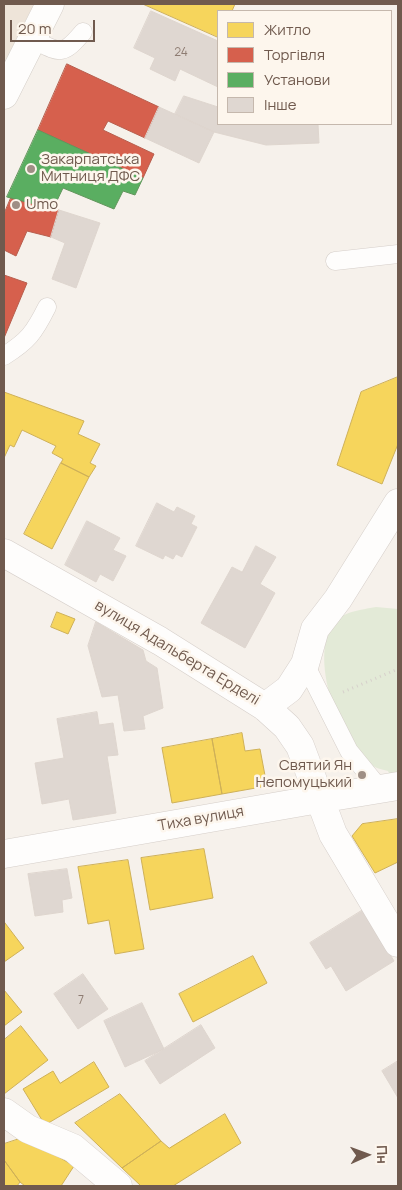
<!DOCTYPE html>
<meta charset="utf-8">
<style>
body{margin:0}
#map{position:relative;width:402px;height:1190px;overflow:hidden;background:#f6f1eb;font-family:Manrope,sans-serif}
canvas{display:block}
.frame{position:absolute;inset:0;border:5px solid #705a4e;pointer-events:none}
.legend{position:absolute;left:217px;top:10px;width:175px;height:115px;box-sizing:border-box;background:#fdf6ed;border:1px solid #c5b8ad;margin:0;padding:6px 9px;list-style:none;font-size:15px;color:#705a4e}
.legend li{display:flex;align-items:center;gap:10px;height:25px}
.legend b{width:25px;border:1px solid #c5b8ad}
.north{position:absolute;left:342px;top:1130px;width:50px;height:50px;-webkit-text-stroke:4px #fdf6ed;paint-order:stroke;rotate:88deg;font-size:14px;font-weight:700;line-height:20px;text-align:center;color:#705a4e}
.north::after{content:'';display:block;margin:auto;width:18px;height:22px;background:#705a4e;clip-path:polygon(50% 0,100% 100%,50% 72%,0 100%)}
.scale{position:absolute;left:10px;top:20px;width:85px;height:22px;box-sizing:border-box;border:2px solid #705a4e;border-top:0;padding-left:6px;font-size:15px;line-height:18px;white-space:nowrap;color:#705a4e;-webkit-text-stroke:4px #fdf6ed;paint-order:stroke}
</style>
<div id="map">
<canvas width="402" height="1190"></canvas>
<div class="frame"></div>
<ul class="legend">
<li><b style="height:14px;background:#f6d55c"></b>Житло</li>
<li><b style="height:14px;background:#d6604d"></b>Торгівля</li>
<li><b style="height:14px;background:#5aae61"></b>Установи</li>
<li><b style="height:14px;background:#dfd7d1"></b>Інше</li>
</ul>
<div class="north">Пн</div>
<div class="scale">20 m</div>
</div>
<script>
const c = document.querySelector('canvas').getContext('2d');
c.lineJoin = 'round';
function fillPath(path, color) { c.fillStyle = color; c.fill(path, 'evenodd'); }
function strokePath(path, color, width, dash) { c.strokeStyle = color; c.lineWidth = width; c.lineCap = dash ? 'butt' : 'round'; c.setLineDash(dash || []); c.stroke(path); }
function write(font, color, halo, rows, align = 'center') {
  c.font = font + ' Manrope,sans-serif'; c.lineWidth = 5; c.setLineDash([]); c.textBaseline = 'middle'; c.strokeStyle = halo; c.fillStyle = color; for (const [text, x, y, turn = 0] of rows) {
    c.save(); c.translate(x, y); c.rotate((+turn || 0) * Math.PI / 180); c.textAlign = isNaN(turn) ? turn : align; if (halo) c.strokeText(text, 0, 0); c.fillText(text, 0, 0); c.restore();
  }
}
fillPath(new Path2D(`
 M4 4H34L4 63Z`), '#eee4d9');
fillPath(new Path2D(`
 M376 607 398 609V795L388 771C384 770 380 769 377 768 341 751 309 660 332 626 341 611 361 610 376 607Z`), '#e3ead7');
const homes = new Path2D(`
 M143 4H235L232 11H218V37Z
 M398 377V444L382 484 337 465 361 392Z
 M4 392 84 421 78 434 100 444 90 463 96 466 89 477 61 463 63 459 52 453 56 446 22 430 14 447 10 445 4 458Z
 M61 463 89 477 52 549 24 534Z
 M57 612 75 619 68 634 51 627Z
 M242 733 245 751 260 749 267 786 222 794 212 739Z
 M212 739 222 794 172 803 162 748Z
 M398 819V862L375 873 352 836 362 824Z
 M204 849 213 898 150 910 141 858Z
 M128 860 144 949 115 954 109 920 88 924 78 867Z
 M5 923 24 948 4 962V924Z
 M253 956 267 983 193 1022 179 994Z
 M4 990 22 1012 4 1026Z
 M21 1026 48 1060 4 1094V1040Z
 M94 1062 109 1087 45 1125 23 1089 53 1071 60 1083Z
 M120 1094 161 1141 122 1168 75 1123Z
 M225 1114 241 1143 173 1186H141L122 1168 161 1141 169 1148Z
 M25 1137 74 1166 61 1186H25L20 1182 4 1160V1144Z
 M4 1160 20 1182 17 1186H4Z`);
fillPath(homes, '#f6d55c');
strokePath(homes, '#ceb058', 1);
const shops = new Path2D(`
 M67 64 159 107 145 138 108 121 103 130 154 154 143 178 38 130Z
 M11 198 59 210 51 237 27 231 16 256 4 250V214Z
 M4 275 27 283 4 338Z`);
fillPath(shops, '#d6604d');
strokePath(shops, '#b75e4d', 1);
const public = new Path2D(`
 M38 130 143 178 135 195 123 191 114 209 63 188 53 209 7 197Z`);
fillPath(public, '#5aae61');
strokePath(public, '#61955b', 1);
const building = new Path2D(`
 M151 11 218 41V87L180 69 175 81 150 69 155 58 134 48Z
 M184 96 218 107V124H318L319 143 266 145 214 132 175 114Z
 M159 107 214 132 199 163 145 138Z
 M59 210 100 223 76 288 52 279 65 243 51 237Z
 M157 503 174 512 177 507 195 516 191 524 197 527 182 557 176 554 173 559 165 555 163 559 136 546Z
 M87 521 120 538 113 550 126 556 113 581 100 574 96 582 65 565Z
 M256 546 276 557 260 584 275 593 245 648 201 623 232 567 242 572Z
 M96 622 143 650 146 661 157 668 163 708 143 716 145 729 124 731 118 695 102 697 88 646Z
 M97 712 99 725 113 723 118 755 107 756 116 813 73 820 69 799 42 804 35 763 64 758 57 719Z
 M67 869 72 898 62 900 63 912 35 916 28 874Z
 M363 910 394 961 346 991 331 966 326 969 310 943Z
 M83 974 108 1009 78 1029 54 994Z
 M142 1003 164 1049 125 1067 104 1021Z
 M201 1025 215 1048 160 1084 145 1061Z
 M398 1061V1098L382 1071Z`);
fillPath(building, '#dfd7d1');
strokePath(building, '#ded5ce', 1);
const lane = new Path2D(`
 M32 39C60 53 62 57 83 32
 M335 261 398 254
 M4 356C28 341 34 333 47 307
 M305 664 349 751 380 789`);
const street = new Path2D(`
 M4 553 160 641 265 707 287 727 300 746 333 834 398 943
 M265 707 289 689 305 664 315 629 338 599 398 503
 M4 854 319 799 398 786
 M4 1112 28 1129 73 1148 118 1186`);
const secondary = new Path2D(`
 M4 95 50 4`);
strokePath(lane, '#d5cec9', 19);
strokePath(street, '#d5cec9', 29);
strokePath(secondary, '#d4cec8', 29);
strokePath(new Path2D(`
 M343 692 398 669`), '#d6d0cb', 3, [1, 4]);
strokePath(lane, '#fefdfc', 18);
strokePath(street, '#fefdfc', 28);
strokePath(secondary, '#fefdfc', 28);
for (const [x, y, r, color] of [
 [31,169,5,"#9f8f85"],
 [16,205,5,"#9f8f85"],
 [362,775,5,"#9f8f85"]
]) { const dot = new Path2D(); dot.arc(x, y, r, 0, 2 * Math.PI); c.fillStyle = color; c.fill(dot); strokePath(dot, '#fdf6ed', 2); }
write('12px', '#8e7c72', null, [
 ["24",181,53],
 ["7",81,1001]
]);
write('15px', '#705a4e', '#fdf6ed', [
 ["Закарпатська",41,160],
 ["Митниця ДФС",41,177],
 ["Umo",26,205],
 ["Святий Ян",352,766,"right"],
 ["Непомуцький",352,783,"right"]
], 'left');
write('15px', '#705a4e', '#fdf6ed', [
 ["вулиця Адальберта Ерделі",177,653,31],
 ["Тиха вулиця",201,819,-10]
]);
</script>
